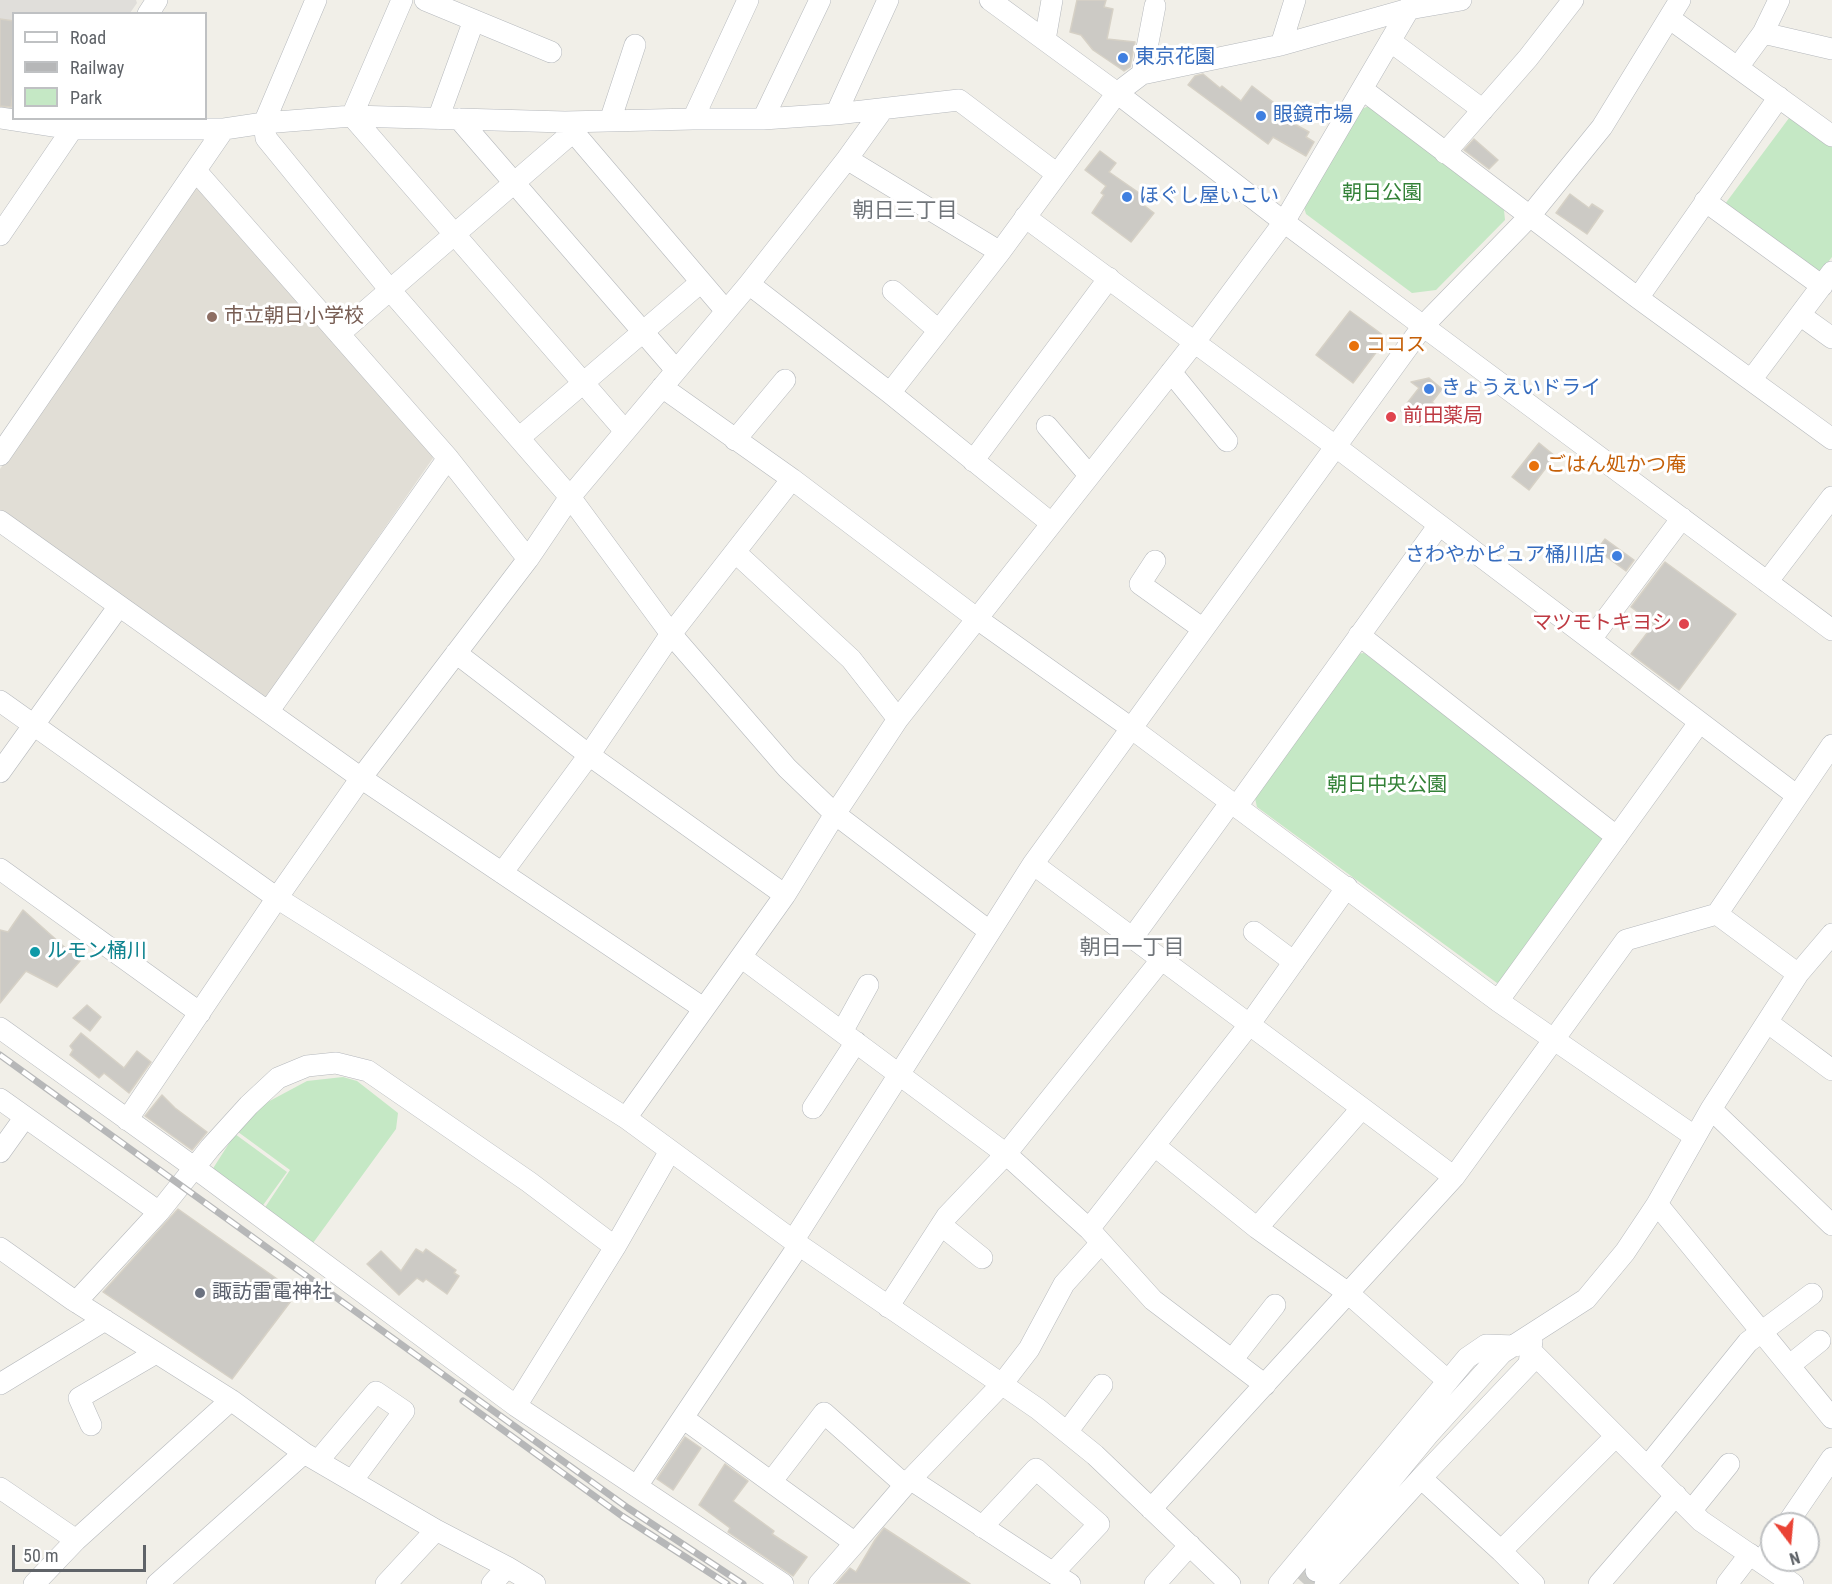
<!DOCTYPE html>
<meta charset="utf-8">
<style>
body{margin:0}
#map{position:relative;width:1832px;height:1584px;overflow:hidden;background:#f1efe8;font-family:"Roboto Condensed",sans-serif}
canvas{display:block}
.legend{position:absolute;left:12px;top:12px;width:195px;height:108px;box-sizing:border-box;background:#fff;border:2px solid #bfc1c3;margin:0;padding:8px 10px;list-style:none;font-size:18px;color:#5f6368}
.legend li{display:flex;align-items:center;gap:12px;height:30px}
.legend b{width:30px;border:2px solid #bfc1c3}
.north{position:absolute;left:1760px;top:1512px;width:60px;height:60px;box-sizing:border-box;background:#fff;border:2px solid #bfc1c3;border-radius:50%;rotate:164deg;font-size:16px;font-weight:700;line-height:24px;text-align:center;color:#5f6368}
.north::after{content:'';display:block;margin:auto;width:21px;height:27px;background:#ea4335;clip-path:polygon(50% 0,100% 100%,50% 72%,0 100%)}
.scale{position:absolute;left:12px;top:1545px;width:134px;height:27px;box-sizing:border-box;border:3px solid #5f6368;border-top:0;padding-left:8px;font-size:18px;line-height:21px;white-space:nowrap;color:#5f6368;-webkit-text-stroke:4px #fff;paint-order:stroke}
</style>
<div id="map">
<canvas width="1832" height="1584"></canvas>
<ul class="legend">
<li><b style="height:8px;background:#fff"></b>Road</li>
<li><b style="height:8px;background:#b6b7b8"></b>Railway</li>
<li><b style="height:16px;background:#c5e8c5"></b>Park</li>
</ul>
<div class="north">N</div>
<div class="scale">50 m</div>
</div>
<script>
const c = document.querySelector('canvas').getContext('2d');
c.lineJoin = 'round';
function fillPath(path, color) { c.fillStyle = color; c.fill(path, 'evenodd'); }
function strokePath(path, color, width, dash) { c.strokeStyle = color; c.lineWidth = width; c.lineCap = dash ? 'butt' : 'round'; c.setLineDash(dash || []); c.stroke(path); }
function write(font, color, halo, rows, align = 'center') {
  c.font = font + ' "Roboto Condensed","Noto Sans JP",sans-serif'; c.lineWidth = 6; c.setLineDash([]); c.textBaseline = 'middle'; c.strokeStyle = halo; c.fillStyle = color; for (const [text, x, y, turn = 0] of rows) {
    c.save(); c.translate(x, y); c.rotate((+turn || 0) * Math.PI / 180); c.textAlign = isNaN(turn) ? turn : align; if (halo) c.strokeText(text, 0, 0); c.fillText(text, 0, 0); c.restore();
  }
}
fillPath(new Path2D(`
 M0 0H136L137 3 130 13 14 14 13 115 0 113Z`), '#e0deda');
fillPath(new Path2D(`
 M196 187H204L431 448 433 458 268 696 259 698 0 512V469Z`), '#e1ded6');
fillPath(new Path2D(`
 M1369 106 1504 210 1505 220 1436 290 1412 293 1306 214 1303 204 1359 110Z
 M1792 114 1832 146V257L1817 276 1725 204Z
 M1364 653 1603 832 1605 840 1502 981 1497 983 1257 807 1254 794 1355 654Z
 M343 1077 357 1081 398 1113 396 1129 313 1243 264 1209 290 1170 234 1129 249 1112 307 1081Z
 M235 1134 287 1172 261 1208 212 1170Z`), '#c5e8c5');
const building = new Path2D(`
 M1077 0H1106L1104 7 1113 9 1107 39 1135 42 1130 67 1124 71 1093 50 1081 35 1070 32Z
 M0 19 14 21V85L11 107 0 106Z
 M1203 74 1220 88 1222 86 1241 101 1252 86 1290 115 1287 120 1309 132 1306 137 1314 142 1306 156 1273 137 1268 144 1188 85 1195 76Z
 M1474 139 1498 160 1489 169 1464 150Z
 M1100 151 1116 163 1109 172 1145 197 1141 203 1154 213 1131 242 1092 213 1104 195 1101 193 1106 186 1085 170Z
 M1570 194 1589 208 1592 204 1603 211 1587 234 1556 213Z
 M1350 311 1387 338 1353 383 1316 355Z
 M1429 378 1442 389 1432 402 1437 406 1420 426 1401 411 1419 388 1411 382Z
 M1539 443 1555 456 1529 490 1512 477Z
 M1605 539 1634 560 1626 571 1597 550Z
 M1665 562 1736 614 1679 690 1631 654 1654 624 1631 607Z
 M23 910 80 961 57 987 26 971 0 1003V930L8 932Z
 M87 1005 101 1017 90 1031 73 1018Z
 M81 1033 124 1068 137 1051 151 1062 129 1093 104 1073 99 1078 70 1055 73 1050 70 1046Z
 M162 1095 175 1108 207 1132 192 1150 145 1116Z
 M178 1209 297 1293 232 1379 103 1292Z
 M416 1249 423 1253 426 1249 456 1270 454 1273 459 1276 447 1294 426 1279 423 1282 417 1278 399 1295 367 1264 381 1251 401 1271Z
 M685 1437 701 1448 673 1490 657 1479Z
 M725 1464 748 1481 733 1501 774 1531 772 1534 807 1557 793 1576 728 1532 730 1528 699 1505Z
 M884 1528 970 1584H836L850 1568 856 1572 875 1540Z`);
fillPath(building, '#cccac5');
strokePath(building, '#d6d1c6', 1.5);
strokePath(new Path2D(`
 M1304 1584 1316 1571`), '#ccccc8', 21, [21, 10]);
const minor = new Path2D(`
 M316 0 264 123 266 138 390 290 570 497 671 634 787 768 835 814 989 931
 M402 0 352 116 625 431
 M425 0 551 52
 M990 0 1117 93 1284 222 1423 326 1832 630
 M148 14 157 0
 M1669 18 1832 136
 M1763 33 1832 49
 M1045 40 1052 0
 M1390 41 1483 110
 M1281 45 1295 0
 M1738 67 1763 33 1779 0
 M1142 74 1155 6
 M1362 89 1638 298 1832 439
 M836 114 888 0
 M0 118 73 129H224L264 123 352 116 565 122 693 119H763L836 114 959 100 1057 174
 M438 119 474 20
 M459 119 676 370
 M693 119 748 0
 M763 119 820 0
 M610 121 635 45
 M565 122 726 311
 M1445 153 1528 58 1573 0
 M847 159 1000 252
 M196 171 448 458 528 559
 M1705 201 1822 286
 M1025 217 1335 446 1796 795
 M0 235 79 119
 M749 284 890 393 1051 523
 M893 291 938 330
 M1638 298 1779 97
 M1800 315 1832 338
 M339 334 573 132
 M1171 372 1227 441
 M1751 380 1832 272
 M662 387 792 479 976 618 1131 728 1498 1001 1694 1136
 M890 393 1000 252 1117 93 1142 74 1281 45 1409 9 1461 0
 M1047 426 1089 475
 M519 438 701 282
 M735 440 785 380
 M0 455 224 129
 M973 461 1109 278
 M0 521 361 778 703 1008
 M735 552 851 659 898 719
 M1155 561 1140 584 1203 629
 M1767 582 1832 497
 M1359 635 1617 837
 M1591 639 1682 518
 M456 653 589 755 785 895
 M0 701 277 898 626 1118 799 1245 1038 1409 1095 1455 1230 1584
 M268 712 448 458
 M0 772 119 606
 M1237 806 1439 525
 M1033 864 1362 1108
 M0 869 200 1013
 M502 873 589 755 671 634 792 479
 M1254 932 1294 962
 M1133 937 1231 802
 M741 957 1006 1154 1089 1229 1153 1300 1265 1385
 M1798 974 1717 914 1832 745
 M1498 1001 1699 723
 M1767 1022 1832 1070
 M0 1028 195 1168 516 1406 783 1584
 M842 1032 868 985
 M0 1099 159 1212 76 1302
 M813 1108 856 1042
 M1711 1109 1832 1225
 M626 1118 785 895 835 814 898 719 1194 343 1284 222 1409 9 1412 0
 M127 1120 277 898 361 778 528 559 570 497 749 284 847 159 883 109
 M1155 1146 1257 1228 1348 1293 1448 1381
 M0 1152 25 1117
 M1657 1204 1832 1418
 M159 1212 210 1148 249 1105 278 1078 307 1066 336 1063 368 1071 529 1182 615 1247
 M941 1225 982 1258
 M1257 1228 1362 1108 1454 1177
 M1089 1229 1249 1025 1347 887
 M793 1241 1033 864 1423 326 1529 217 1602 127 1680 0
 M0 1248 73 1300 231 1400 304 1453 436 1530 507 1567 535 1584
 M888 1307 947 1216 1006 1154 1161 960
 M1531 1351 1701 1521 1793 1584
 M1232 1360 1275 1305
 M1790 1365 1820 1341
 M0 1384 105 1320
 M516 1406 615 1247 670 1151
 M683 1418 855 1543 819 1584
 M91 1425 79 1398 156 1353
 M1067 1432 1102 1385
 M318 1461 376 1392 404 1411 352 1481
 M1647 1467 1748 1342 1812 1294
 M1421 1478 1501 1551 1534 1584
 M910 1479 1070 1584
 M771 1482 824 1413 905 1485
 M637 1486 799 1245
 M0 1488 76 1540
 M1151 1509 1454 1177 1626 940 1717 914
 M1691 1511 1729 1464
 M1787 1524 1832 1458
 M982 1527 1036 1469 1099 1524 1053 1573
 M855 1543 905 1485 1002 1384 1029 1349 1064 1284 1101 1243
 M1501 1551 1616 1436
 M1762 1561 1772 1546
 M1316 1571 1427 1436 1502 1353 1586 1299 1625 1252 1657 1204 1711 1109 1798 974 1832 934
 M34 1584 76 1540 231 1400
 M157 1584 304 1453
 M386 1584 436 1530
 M492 1584 507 1567
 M1155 1584 1190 1545
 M1279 1584 1467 1358 1486 1345 1515 1346
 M1325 1584 1421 1478 1529 1364 1532 1341
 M1599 1584 1676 1495
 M1727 1584 1750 1554`);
strokePath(minor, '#b5b8bc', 22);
strokePath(minor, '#fff', 21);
const rail = new Path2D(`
 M0 1055 628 1508 743 1584
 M463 1401 622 1516 727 1584`);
strokePath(rail, '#b6b7b8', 7);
strokePath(rail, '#fff', 4.5, [14]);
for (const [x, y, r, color] of [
 [1123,58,6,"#3f7fe0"],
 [1261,116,6,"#3f7fe0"],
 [1127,197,6,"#3f7fe0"],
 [212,317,6,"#8d6e63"],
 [1354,346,6,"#e8710a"],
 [1429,389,6,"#3f7fe0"],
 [1391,417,6,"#e0444e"],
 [1534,466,6,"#e8710a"],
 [1617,556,6,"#3f7fe0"],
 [1684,624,6,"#e0444e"],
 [35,952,6,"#0f9aa8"],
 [200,1293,6,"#6b7280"]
]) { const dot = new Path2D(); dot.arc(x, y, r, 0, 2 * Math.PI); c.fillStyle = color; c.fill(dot); strokePath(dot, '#fff', 2); }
write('20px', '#366cbe', '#fff', [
 ["東京花園",1135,58],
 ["眼鏡市場",1273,116],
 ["ほぐし屋いこい",1139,197],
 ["きょうえいドライ",1441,389],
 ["さわやかピュア桶川店",1605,556,"right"]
], 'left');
write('20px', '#348238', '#fff', [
 ["朝日公園",1382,194],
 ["朝日中央公園",1387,786]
]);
write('20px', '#785e54', '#fff', [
 ["市立朝日小学校",224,317]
], 'left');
write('20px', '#c56008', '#fff', [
 ["ココス",1366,346],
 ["ごはん処かつ庵",1546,466]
], 'left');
write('20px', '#be3a42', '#fff', [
 ["前田薬局",1403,417],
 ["マツモトキヨシ",1672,624,"right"]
], 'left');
write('20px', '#0d838f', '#fff', [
 ["ルモン桶川",47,952]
], 'left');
write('20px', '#5b616d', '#fff', [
 ["諏訪雷電神社",212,1293]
], 'left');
write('21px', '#70757a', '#fff', [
 ["朝日三丁目",905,212],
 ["朝日一丁目",1132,949]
]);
</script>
